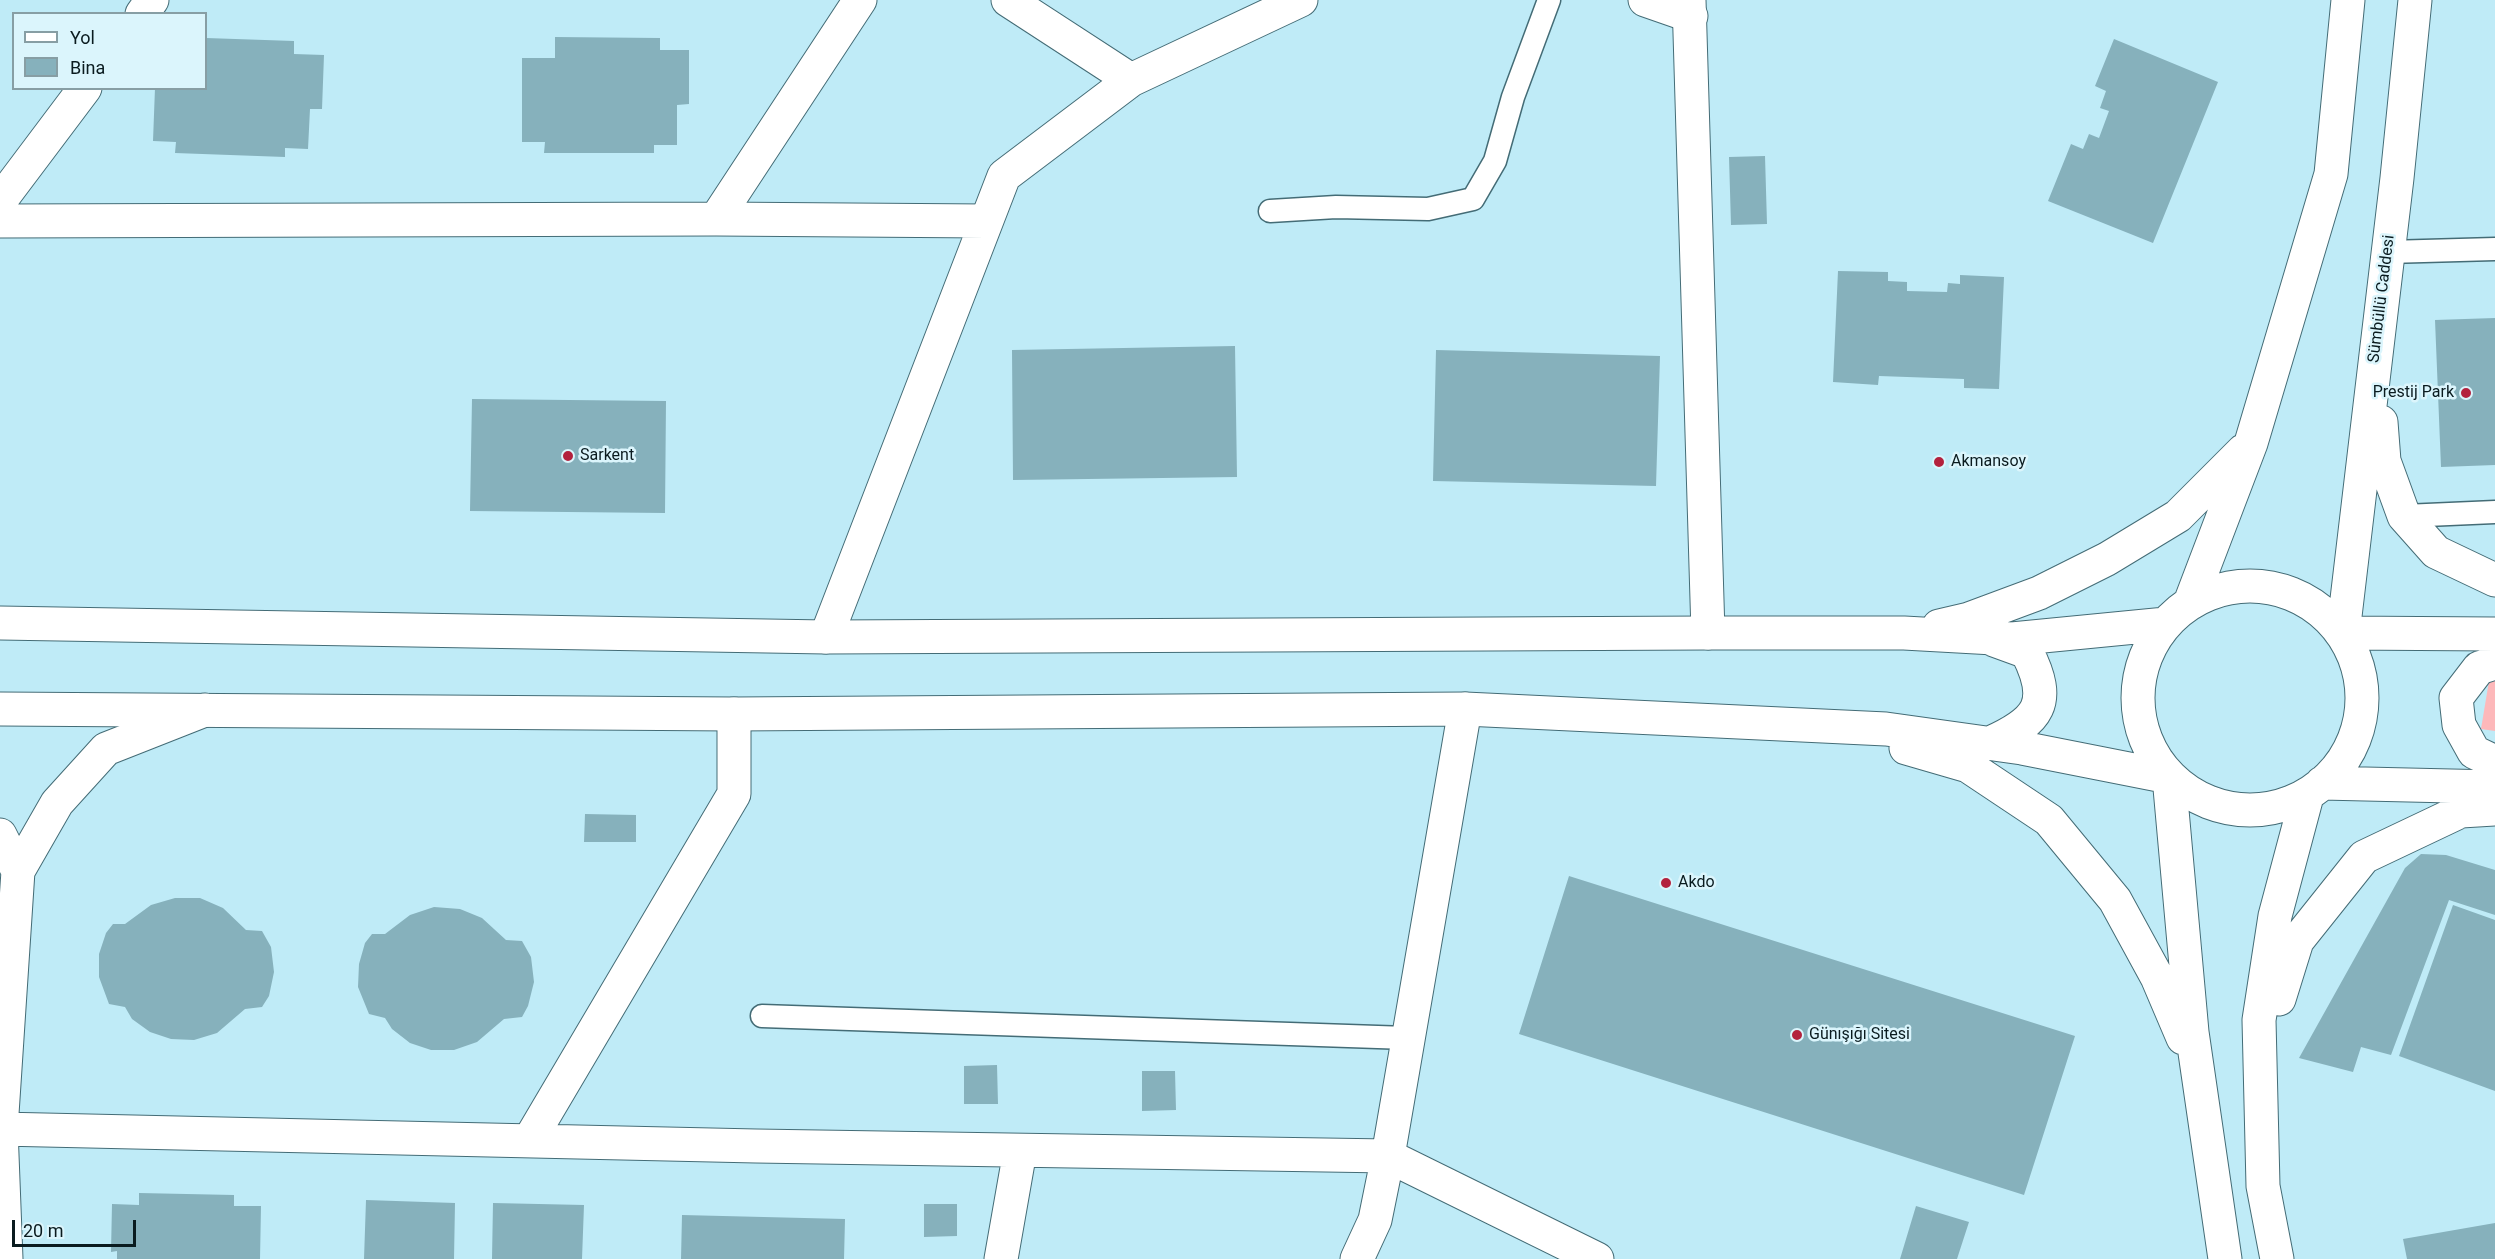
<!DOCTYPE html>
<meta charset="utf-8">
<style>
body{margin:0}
#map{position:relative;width:2495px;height:1259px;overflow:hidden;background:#bfebf7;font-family:Roboto,sans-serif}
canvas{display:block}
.legend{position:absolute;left:12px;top:12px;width:195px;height:78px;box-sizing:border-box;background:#dbf5fc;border:2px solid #879ea4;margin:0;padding:8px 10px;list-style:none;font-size:18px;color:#0a1b1f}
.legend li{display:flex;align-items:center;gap:12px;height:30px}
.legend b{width:30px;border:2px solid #879ea4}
.scale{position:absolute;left:12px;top:1220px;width:124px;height:27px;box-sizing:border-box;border:3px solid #0a1b1f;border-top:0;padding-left:8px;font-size:18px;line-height:21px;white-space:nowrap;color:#0a1b1f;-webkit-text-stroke:4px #dbf5fc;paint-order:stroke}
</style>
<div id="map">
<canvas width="2495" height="1259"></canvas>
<ul class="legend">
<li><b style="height:8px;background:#fff"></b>Yol</li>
<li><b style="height:16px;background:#86b1bc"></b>Bina</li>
</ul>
<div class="scale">20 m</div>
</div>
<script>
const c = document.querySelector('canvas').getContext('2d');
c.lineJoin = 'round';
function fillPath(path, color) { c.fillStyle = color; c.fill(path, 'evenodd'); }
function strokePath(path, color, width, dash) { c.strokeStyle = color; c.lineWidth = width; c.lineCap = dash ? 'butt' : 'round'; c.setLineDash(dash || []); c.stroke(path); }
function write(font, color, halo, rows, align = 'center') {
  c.font = font + ' Roboto,sans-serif'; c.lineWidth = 5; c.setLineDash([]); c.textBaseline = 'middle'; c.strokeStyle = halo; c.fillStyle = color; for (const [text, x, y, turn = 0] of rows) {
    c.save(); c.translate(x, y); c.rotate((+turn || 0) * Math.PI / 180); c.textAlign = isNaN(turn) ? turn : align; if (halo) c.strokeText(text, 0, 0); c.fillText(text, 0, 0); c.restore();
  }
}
fillPath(new Path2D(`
 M2490 675H2495V731L2481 729Z`), '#fdb8ba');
fillPath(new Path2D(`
 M555 37 660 38V50H689V104L677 105V145H654V153H544L545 142H522V58H555Z
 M206 38 294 41V54L324 55 322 109H310L308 149 285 148V157L175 153 176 142 153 141 155 88H206Z
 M2114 39 2218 82 2153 243 2048 201 2071 144 2083 149 2089 134 2099 138 2109 111 2100 108 2106 91 2095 86Z
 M1765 156 1767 224 1731 225 1729 157Z
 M1838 271 1888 272V281L1907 282V291L1947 292 1948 283 1960 284V275L2004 277 1999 389 1964 388V379L1879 376 1878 385 1833 382Z
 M2495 318V465L2441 467 2435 320Z
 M1235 346 1237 477 1013 480 1012 350Z
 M1436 350 1660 356 1656 486 1433 481Z
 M472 399 666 401 665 513 470 511Z
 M585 814 636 815V842H584Z
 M2421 854 2446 855 2495 870V915L2449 900 2391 1055 2361 1047 2353 1072 2299 1058 2405 868Z
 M1569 876 2075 1036 2024 1195 1519 1034Z
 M175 898H200L223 908 246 930 262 931 271 947 274 972 269 996 262 1007 245 1009 217 1033 194 1040 171 1039 150 1032 132 1019 125 1007 109 1004 99 977V954L106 933 113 924H125L151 905Z
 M2453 905 2495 920V1091L2399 1056Z
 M434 907 460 909 482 918 506 940 522 941 531 957 534 982 528 1006 522 1017 504 1019 477 1042 454 1050H431L410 1043 392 1029 385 1018 369 1014 358 987 359 964 365 943 372 934H385L410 915Z
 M997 1065 998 1104H964V1066Z
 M1142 1071H1175L1176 1110 1142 1111Z
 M139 1193 234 1195V1206H261L260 1259H117V1251L111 1252 112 1204 139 1205Z
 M366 1200 455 1203 454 1259H364Z
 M493 1203 584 1205 582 1259H492Z
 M924 1204H957V1236L924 1237Z
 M1916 1206 1969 1222 1957 1259H1900Z
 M682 1215 845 1219 844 1259H681Z
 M2495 1223V1259H2407L2403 1239Z`), '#86b1bc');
const service = new Path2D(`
 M1270 211 1336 207 1428 209 1473 199 1495 161 1513 97 1549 0
 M2388 252 2495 249
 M2404 516 2495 512
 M762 1016 1407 1038`);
const minor = new Path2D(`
 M1008 0 1131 80
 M1645 0 1691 16
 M142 14 152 0
 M0 201 85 88
 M716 219 860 0
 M0 221 716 219 986 221
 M826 637 1004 176 1131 80 1301 0
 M0 835 18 871 57 803 106 749 205 710
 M0 1129 756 1146 1388 1156 1597 1259
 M529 1141 734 794V714
 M6 1259 1 1129 18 871
 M1001 1259 1020 1151
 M1357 1259 1375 1220 1388 1156 1465 709`);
const tertiary = new Path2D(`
 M1689 0 1708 633`);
const secondary = new Path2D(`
 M2415 0 2397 178 2343 633 2495 634
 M2381 422 2384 461 2404 516 2436 552 2495 580
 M2138 698a112 112 0 1 1 224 0a112 112 0 1 1-224 0Z
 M2190 603 2251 443 2331 174 2348 0
 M0 623 826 637 1708 633H1904L2012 639 2166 624
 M1939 626 1969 619 2039 593 2107 559 2178 516 2243 451
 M2495 663 2479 668 2456 698 2459 725 2474 752 2495 762
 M0 709 734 714 1465 709 1886 729 2022 748 2169 777 2192 1032 2225 1259
 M1990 743C2039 721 2053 703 2027 652L1994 640
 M1906 748 1968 766 2049 820 2115 900 2157 977 2183 1038
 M2322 783 2495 787
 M2279 999 2297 941 2364 857 2461 811 2495 809
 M2277 1259 2263 1186 2259 1020 2275 916 2307 796`);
strokePath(service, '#446c76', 25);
strokePath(minor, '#446c76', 35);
strokePath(tertiary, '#446c76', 35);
strokePath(secondary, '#446c76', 35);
strokePath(service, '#fff', 22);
strokePath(minor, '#fff', 33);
strokePath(tertiary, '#fff', 33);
strokePath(secondary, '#fff', 33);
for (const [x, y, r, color] of [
 [2466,393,6,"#b3213d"],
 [568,456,6,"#b3213d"],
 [1939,462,6,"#b3213d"],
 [1666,883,6,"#b3213d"],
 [1797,1035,6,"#b3213d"]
]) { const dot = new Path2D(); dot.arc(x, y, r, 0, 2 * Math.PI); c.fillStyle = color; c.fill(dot); strokePath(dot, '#dbf5fc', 2); }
write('16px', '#0a1b1f', '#dbf5fc', [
 ["Sümbüllü Caddesi",2382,299,-83]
]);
write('16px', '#0a1b1f', '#dbf5fc', [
 ["Prestij Park",2454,393,"right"],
 ["Sarkent",580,456],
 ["Akmansoy",1951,462],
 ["Akdo",1678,883],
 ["Günışığı Sitesi",1809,1035]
], 'left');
</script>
